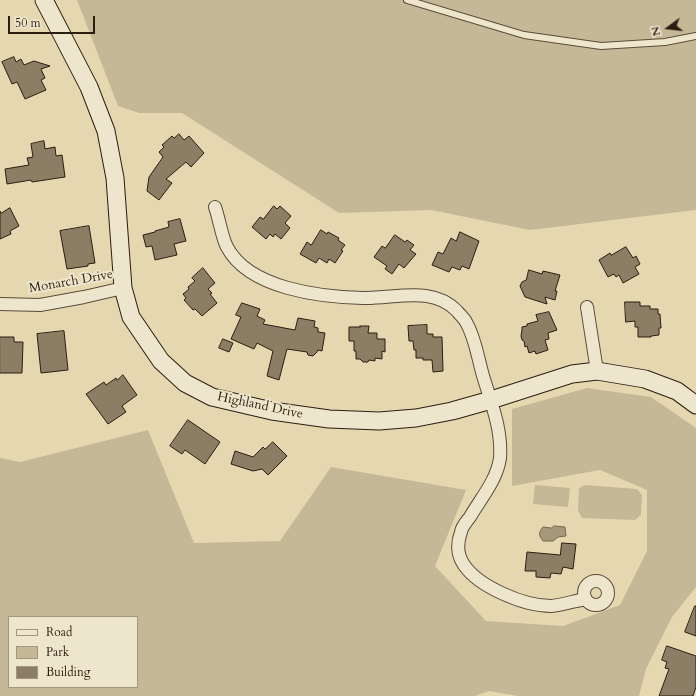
<!DOCTYPE html>
<style>
body{margin:0}
#map{position:relative;width:696px;height:696px;overflow:hidden;background:#e5d8b1;font-family:Cardo,serif}
canvas{display:block}
.legend{position:absolute;left:8px;top:616px;width:130px;height:72px;box-sizing:border-box;background:#eee6cc;border:1px solid #a09681;margin:0;padding:5px 7px;list-style:none;font-size:12px;color:#2b1d10}
.legend li{display:flex;align-items:center;gap:8px;height:20px}
.legend b{width:20px;border:1px solid #a09681}
.north{position:absolute;left:648px;top:8px;width:40px;height:40px;-webkit-text-stroke:3px #eee6cc;paint-order:stroke;rotate:255deg;font-size:11px;font-weight:700;line-height:16px;text-align:center;color:#2b1d10}
.north::after{content:'';display:block;margin:auto;width:14px;height:18px;background:#2b1d10;clip-path:polygon(50% 0,100% 100%,50% 72%,0 100%)}
.scale{position:absolute;left:8px;top:16px;width:87px;height:18px;box-sizing:border-box;border:2px solid #2b1d10;border-top:0;padding-left:5px;font-size:12px;line-height:14px;white-space:nowrap;color:#2b1d10;-webkit-text-stroke:3px #eee6cc;paint-order:stroke}
</style>
<div id="map">
<canvas width="696" height="696"></canvas>
<ul class="legend">
<li><b style="height:5px;background:#eee6cc"></b>Road</li>
<li><b style="height:11px;background:#c5b896"></b>Park</li>
<li><b style="height:11px;background:#8c7e64"></b>Building</li>
</ul>
<div class="north">N</div>
<div class="scale">50 m</div>
</div>
<script>
const c = document.querySelector('canvas').getContext('2d');
c.lineJoin = 'round';
function fillPath(path, color) { c.fillStyle = color; c.fill(path, 'evenodd'); }
function strokePath(path, color, width, dash) { c.strokeStyle = color; c.lineWidth = width; c.lineCap = dash ? 'butt' : 'round'; c.setLineDash(dash || []); c.stroke(path); }
function write(font, color, halo, rows, align = 'center') {
  c.font = font + ' Cardo,serif'; c.lineWidth = 4; c.setLineDash([]); c.textBaseline = 'middle'; c.strokeStyle = halo; c.fillStyle = color; for (const [text, x, y, turn = 0] of rows) {
    c.save(); c.translate(x, y); c.rotate((+turn || 0) * Math.PI / 180); c.textAlign = isNaN(turn) ? turn : align; if (halo) c.strokeText(text, 0, 0); c.fillText(text, 0, 0); c.restore();
  }
}
fillPath(new Path2D(`
 M77 0H696V210L530 230 431 210 339 213 182 113H139L118 106Z
 M587 388 651 397 696 428V587L672 617 646 669 639 696H518L489 691 475 696H0V458L20 462 148 430 194 543 280 541 331 467 466 490 435 566 486 621 563 626 620 605 647 551V490L600 470 512 486V409ZM9 617H137V687H9Z
 M535 485 570 488 568 507 533 504Z
 M585 485 637 489 642 495 641 515 635 520 582 518 578 511 579 488Z`), '#c5b896');
const water = new Path2D(`
 M554 526 565 527 566 536 558 537 553 541H543C539 536 538 533 543 527L551 528Z`);
fillPath(water, '#a6987a');
strokePath(water, '#756750', 1);
const building = new Path2D(`
 M14 57 16 62 21 59 24 65 34 61 50 66 41 69 45 78 41 80 46 90 25 99 17 82 12 84 2 62Z
 M179 134 184 140 189 136 204 153 191 167 186 162 166 179 172 183 159 200 147 191 149 177 163 157 159 152 164 147 162 145 172 136 174 138Z
 M44 141 45 149 55 147 56 156 62 155 65 177 32 182 31 180 7 184 5 169 29 165 27 158 33 157 31 144Z
 M274 206 277 209 280 206 291 216 285 223 290 228 281 239 275 234 273 237 270 234 266 239 252 227 260 217 263 219Z
 M10 208 19 226 10 231 11 234 0 239V211L1 213Z
 M180 219 186 241 174 244 177 255 155 260 152 246 146 247 143 235 155 232V231L169 227 168 222Z
 M89 226 95 263 88 264V266L67 269 60 231Z
 M321 230 327 234 328 232 339 238 338 240 345 245 341 250 343 251 335 263 329 259 327 263 319 258 316 263 300 254 307 242 311 245Z
 M460 232 479 241 469 269 462 266 460 270 452 267 449 272 432 265 438 252 443 254 451 238 456 241Z
 M395 235 405 242 407 240 414 245 410 250 416 254 404 268 399 264 392 274 385 269 387 266 374 257 382 246 385 248Z
 M626 247 633 258 636 256 640 264 635 267 639 274 623 283 619 275 616 277 614 274 608 277 599 260 610 253 611 255Z
 M203 268 215 283 208 289 212 293 210 294 217 303 202 316 195 309 193 310 184 300 186 298 183 294 189 289 188 287 195 281 192 278Z
 M529 270 542 274 543 271 560 275 555 291H557L555 300 545 297 547 304 525 297 520 286 522 282 526 280Z
 M625 302H640V306H650V309H658V314H660L661 328H659V335L651 336V337H638V327H635V321L626 322Z
 M242 303 260 309 257 316 265 320 263 324 295 330 298 318 315 321 314 327 318 328V332L325 333 322 351 318 350 317 352 313 356 308 355 307 352 287 349 279 380 267 376 273 351 257 343 254 349 231 339 241 317 236 315Z
 M549 312 557 330 548 333 549 339 545 340 548 350 536 354 535 351 529 353 527 346 525 347 524 341 522 340 521 336 522 330V327L527 326V324L538 321 536 315Z
 M427 325V334H433V337H442L443 371 433 372 432 360H423V358H416V350H414L413 341H409L408 326Z
 M360 326H369L368 333H377V339H385V352L382 351V359L375 358V361L369 360 368 362H363L360 359H356V351H354V341H349V327H360Z
 M64 331 68 370 41 373 37 334Z
 M0 337H14V342H23L22 373H0Z
 M223 339 233 343 229 352 219 348Z
 M123 375 137 395 122 406 126 412 108 424 86 394 104 382 106 385 116 378 117 380Z
 M188 420 220 442 205 464 185 450 182 454 170 446Z
 M273 442 287 456 268 475 262 469 253 471 231 464 235 451 253 457 263 447 265 449Z
 M562 543 576 544 573 569 563 567 561 574 551 573 550 578 536 577V571H525L527 552 560 555Z
 M695 606H696V636L685 632Z
 M667 646 696 656V687L693 696H659L669 669 665 668 667 662 662 660Z`);
fillPath(building, '#8c7e64');
strokePath(building, '#2b1d10', 1);
const lane = new Path2D(`
 M407 0 524 35 601 46 665 42 696 36`);
const street = new Path2D(`
 M215 207C219 218 222 238 227 247 249 289 321 297 363 298 395 299 432 285 457 311 460 315 464 318 466 322 476 339 478 360 484 379 492 405 502 430 500 458 497 480 481 498 470 517 467 521 462 526 461 532 457 543 457 555 464 565 479 587 524 606 551 606 562 605 574 601 586 599
 M0 304 40 305 84 297 123 288
 M587 307 597 371
 M584 593a12 12 0 1 1 24 0a12 12 0 1 1-24 0Z`);
const secondary = new Path2D(`
 M44 0 89 87 106 131 115 178 123 288 131 317 161 361 185 383 212 397 272 411 329 419 379 421 416 418 452 411 491 400 572 374 597 371 645 379 677 391 696 405`);
strokePath(lane, '#5a4c38', 8);
strokePath(street, '#5a4c38', 14);
strokePath(secondary, '#2b1d10', 19);
strokePath(lane, '#eee6cc', 6);
strokePath(street, '#eee6cc', 12);
strokePath(secondary, '#eee6cc', 17);
write('13px', '#2b1d10', '#eee6cc', [
 ["Monarch Drive",71,282,-10],
 ["Highland Drive",260,406,12]
]);
</script>
